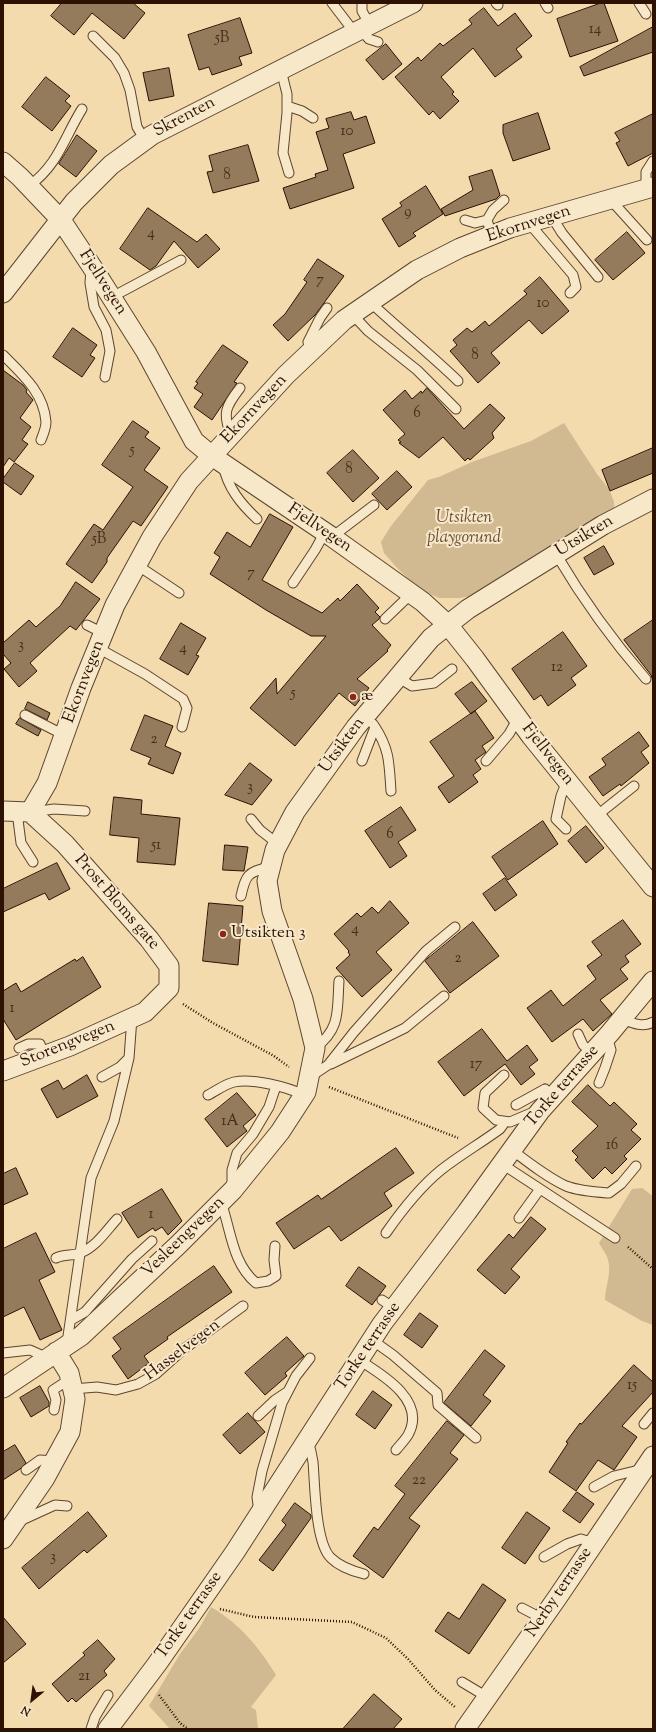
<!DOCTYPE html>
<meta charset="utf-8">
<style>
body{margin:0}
#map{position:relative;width:656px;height:1732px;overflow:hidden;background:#f3dbae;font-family:"Sorts Mill Goudy",serif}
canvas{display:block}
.frame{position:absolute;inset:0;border:4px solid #2d1204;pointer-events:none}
.north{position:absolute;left:12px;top:1680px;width:40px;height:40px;-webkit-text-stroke:3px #f7e8ca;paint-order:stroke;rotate:209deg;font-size:11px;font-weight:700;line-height:16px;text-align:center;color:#2d1204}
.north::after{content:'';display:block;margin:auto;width:14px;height:18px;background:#2d1204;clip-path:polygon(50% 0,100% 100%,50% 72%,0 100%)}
</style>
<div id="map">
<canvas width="656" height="1732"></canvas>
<div class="frame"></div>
<div class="north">N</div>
</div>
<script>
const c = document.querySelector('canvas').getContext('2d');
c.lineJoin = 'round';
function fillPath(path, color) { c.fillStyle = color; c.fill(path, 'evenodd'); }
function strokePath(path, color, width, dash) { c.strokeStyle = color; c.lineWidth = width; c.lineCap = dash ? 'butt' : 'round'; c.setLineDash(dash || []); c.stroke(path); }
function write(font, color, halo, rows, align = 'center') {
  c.font = font + ' "Sorts Mill Goudy",serif'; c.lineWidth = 4; c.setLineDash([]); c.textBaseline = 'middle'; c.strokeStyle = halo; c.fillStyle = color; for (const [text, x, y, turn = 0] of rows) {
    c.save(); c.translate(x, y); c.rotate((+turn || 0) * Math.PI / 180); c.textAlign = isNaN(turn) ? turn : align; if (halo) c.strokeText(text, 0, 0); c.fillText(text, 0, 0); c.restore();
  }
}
fillPath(new Path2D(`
 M564 423 597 474 609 489 614 502V508L495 580 476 595 460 598H439L421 590 400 571 384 553 381 542 391 526 428 480 439 477 472 462 531 441Z
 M642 1188 653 1196V1325L642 1321 605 1300C605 1287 612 1273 608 1260 607 1254 602 1249 599 1243L632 1189Z
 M211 1607C240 1624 259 1647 276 1675L251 1707 256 1710 258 1729H170L149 1706 180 1654 200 1627Z`), '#d1b991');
const building = new Path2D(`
 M62 3H133L145 13 124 39 92 13 74 35 51 16Z
 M601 3H604L618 41 570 57 557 19Z
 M484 8 498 26 515 13 532 36 516 49 522 57 495 77 473 48 441 77 454 92 452 94 459 101 440 119 433 111 429 115 395 77 418 57 421 61 440 43 443 46 472 24 469 20Z
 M240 18 252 53 239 57 242 65 212 75 209 67 199 70 188 35Z
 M653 27V52L584 76 580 67Z
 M386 44 402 64 383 80 366 60Z
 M169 68 174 96 149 101 143 73Z
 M46 77 70 96 65 101 71 106 52 131 22 107Z
 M351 112 354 120 366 116 375 143 343 154 354 188 290 209 283 188 316 177 315 174 328 170 316 132 329 128 326 119Z
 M538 113 550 149 513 161 503 133V125Z
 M653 114V153L628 166 616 143 620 141 615 133Z
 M77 135 97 151 76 177 59 164Z
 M248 145 259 181 213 193 207 172 213 171 209 156Z
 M492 170 500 195 496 199 445 216 441 209 473 190 469 177Z
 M426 186 443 214 413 233 416 236 399 247 382 219 402 206 400 203Z
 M148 208 197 242 206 234 220 249 198 268 174 241 156 266 150 270 120 249Z
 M627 232 645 253 613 280 595 260Z
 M318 259 344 276 315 315 288 341 273 325 285 314 307 282 304 280Z
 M540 277 569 311 542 334 529 320 491 353 500 363 478 383 450 351 457 345 453 340 467 328 472 332 485 321 489 326 527 294 524 291Z
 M73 328 97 345 90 355 95 358 82 377 53 357Z
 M223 345 248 362 234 382 237 383 212 420 194 407 203 394 194 388 198 383 196 382Z
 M3 370 23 385 27 390 26 392 33 400 20 418 31 427 22 440 28 444 14 462 9 458 3 467Z
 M427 388 464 429 490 404 505 418 492 433 494 438 470 460 468 458 465 461 443 437 419 458 399 443 401 442 398 440 405 434 383 410 405 390 412 399 421 391 422 393Z
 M133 421 149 432 145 437 160 448 144 470 168 487 141 526 133 521 107 558V562L92 583 66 564 94 524 103 530 133 487 102 465Z
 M653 448V473L610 491 602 470Z
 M353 450 379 478 353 502 327 473Z
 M15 463 34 476 21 495 3 482V479Z
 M397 471 412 487 387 510 372 494Z
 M270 514 293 527 262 580 322 613 338 598 340 601 357 584 379 608 375 612 380 617 379 619 372 625 391 645 387 650 388 651 357 679 369 688 355 706 339 693 295 746 250 708 276 678 277 694 326 636H311L266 610 210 574 220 557 214 553 227 532 250 547Z
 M604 546 614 564 594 575 584 558Z
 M76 582 100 599 76 630 70 626 30 663 37 671 19 687 4 669 11 663 3 654V643L29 620 36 627 60 606Z
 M653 620V681L651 675 624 640Z
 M181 623 206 638 196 655 199 656 188 675 160 659Z
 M563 632 587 666 571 678 576 685 548 706 541 695 534 700 512 669Z
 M472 682 487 701 471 714 455 694Z
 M28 702 50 713 47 720 25 709Z
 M475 711 494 738 482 746 486 752 475 760 481 769 473 775 478 782 449 803 438 787 454 776 430 742Z
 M145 715 173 726 165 746 181 753 173 774 148 764 151 758 131 750Z
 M20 718 41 730 38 736 16 724Z
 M639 732 649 746 641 752 649 763 621 786 620 784 603 796 589 777 606 765 602 759Z
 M250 763 272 780 252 805 225 795Z
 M114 797 142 800 141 814 180 818 175 865 137 862 139 838 110 835Z
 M401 807 416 830 398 842 407 856 390 868 365 831Z
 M543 821 558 844 508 880 492 857Z
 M586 826 604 848 586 863 568 841Z
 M225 845 248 847 244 871 223 870Z
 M57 863 70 889 49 900 45 893 3 912V889Z
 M505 878 517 895 495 911 483 894Z
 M390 901 409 923 376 952 392 970 362 997 336 968 350 955 348 952 349 951 334 934 357 913 361 917 372 907 378 913Z
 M209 903 243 906 238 965 203 961Z
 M623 920 641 944 625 956 629 962 620 969 628 979 600 1000 612 1014 593 1031 583 1019 552 1042 527 1008 551 990 563 1006 596 979 587 966 602 955 592 942Z
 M473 922 499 956 450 993 425 961Z
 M83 957 101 987 16 1040 3 1019V991L16 983 21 992 75 959 76 961Z
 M482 1029 507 1061 527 1045 538 1060 529 1067 535 1074 521 1085 505 1064 464 1096 438 1062Z
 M87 1075 98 1096 57 1118 41 1089 58 1080 63 1089Z
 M588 1085 610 1106 614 1102 637 1124 631 1130 641 1139 624 1156 627 1159 612 1174 605 1167 593 1179 575 1160 578 1157 572 1151 598 1126 572 1102Z
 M237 1093 256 1115 243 1126 247 1131 227 1147 205 1119Z
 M396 1148 414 1173 384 1193 392 1206 341 1241 329 1226 294 1249 276 1223 318 1195 321 1199Z
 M16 1168 28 1194 3 1205V1174Z
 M162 1189 182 1221 168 1235 162 1227 155 1231 153 1228 138 1238 122 1213Z
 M531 1217 546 1229 511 1269 520 1277 505 1294 477 1270 509 1234 513 1238Z
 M36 1233 55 1272 39 1280 62 1330 40 1340 24 1307 3 1317V1249Z
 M214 1266 232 1292 167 1337 168 1339 144 1356 149 1363 128 1379 112 1356 121 1349 113 1338Z
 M359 1267 386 1286 372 1305 346 1286Z
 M420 1313 438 1326 422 1348 404 1335Z
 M287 1337 304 1356 285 1373 287 1376 265 1395 245 1373Z
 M485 1350 505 1366 483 1395 491 1401 471 1426 444 1403Z
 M634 1365 653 1382V1392L622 1426 637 1437 614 1470 598 1460 576 1491 549 1472 568 1443 566 1442 580 1423 581 1424Z
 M40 1386 49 1402V1406L31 1417 20 1398Z
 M373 1391 392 1405 375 1429 356 1415Z
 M248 1413 265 1432 240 1454 223 1435Z
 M447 1421 464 1435 450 1453 458 1459 409 1518 420 1526 383 1578 353 1556 374 1527 378 1530 405 1494 395 1486Z
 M15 1445 26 1463 20 1469 3 1480V1452Z
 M577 1492 594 1504 580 1523 563 1511Z
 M295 1503 311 1515V1518L273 1571 259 1560 286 1525 282 1521Z
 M88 1512 107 1536 87 1553 84 1550 39 1589 22 1568Z
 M527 1512 550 1528 525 1564 502 1548Z
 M483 1584 506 1600 469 1654 435 1631 448 1612 459 1619Z
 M3 1617 26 1644 3 1663Z
 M98 1640 115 1659 104 1671 107 1675 76 1702 72 1698 68 1702 52 1684 85 1655 83 1653Z
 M374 1694 402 1719 393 1729H343Z`);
fillPath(building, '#947b5c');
strokePath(building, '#2d1204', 1);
const service = new Path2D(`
 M332 3 355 33
 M362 3V11L370 25
 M496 3 498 5
 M545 3 548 8
 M639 3 646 14
 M361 30 369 39 378 42
 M93 36 115 58 124 73 130 90 137 127 145 140
 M281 70 287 94V113L283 153 289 173
 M287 106 302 111 313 118
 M29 186C58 165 64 138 82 109
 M646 189V172L653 161
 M610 199 647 240
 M552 217 562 233 598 277
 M465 220 475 223 487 220
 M529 223 573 275 576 287 570 293
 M492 236 487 220 493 210 504 200
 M91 269 90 283 94 307 106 330 110 351 105 377
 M112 297 181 260
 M370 302C399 329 430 354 458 381
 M352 314 368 331 417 370 456 409
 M314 349 308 342 320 318 327 308
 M3 355C22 374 44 393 46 422 46 428 43 435 41 440
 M231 435C222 413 226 406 240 388
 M223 465C228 488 240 503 257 519
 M332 537 374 505
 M556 554C582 598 612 640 646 679
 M137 565 179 593
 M293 583 315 550 325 532
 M385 619 411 594
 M87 625 103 633
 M98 648 145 674 183 699 187 708 182 727
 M397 677 412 686 434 683 452 669
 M25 715 64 735
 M375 727C390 750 389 764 391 791
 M362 761 375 727 373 724
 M486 761 509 734 518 718
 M17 812 21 843 33 862
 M32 812 54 809 85 811
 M595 817 634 786
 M251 819 260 830 278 844
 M566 829 556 819 561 796 567 781
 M241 896C246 872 249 873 271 866
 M622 1019C632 1023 643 1028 653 1022
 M578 1034 583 1045 592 1053
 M19 1048 28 1044H40L44 1055
 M315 1048C341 1029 337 1010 339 981
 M331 1064 405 1028 444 996
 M504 1075 485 1093 483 1108 496 1120 510 1122 536 1111
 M102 1077 120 1067 128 1059
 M310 1077 328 1065 354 1032 426 951 455 927
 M599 1083 605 1068 611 1050 607 1036
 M208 1095C216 1091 225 1084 234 1082 253 1078 287 1087 304 1095
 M516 1105 545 1089 553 1097
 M512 1150C529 1163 547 1177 566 1186 579 1191 595 1192 609 1193L621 1184 636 1166
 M502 1164 615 1238
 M232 1188V1170L237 1153 253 1134 269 1107 276 1086
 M221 1202C231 1230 232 1263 256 1283L268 1281 276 1276 274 1260 275 1246
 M519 1218 540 1189
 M386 1233C402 1210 420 1187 441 1170 460 1155 481 1143 500 1129L505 1122
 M56 1258C64 1254 73 1256 80 1253 96 1247 106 1231 117 1219
 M382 1300 394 1308
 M71 1320 85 1312 132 1259 152 1241
 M372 1340 393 1355 437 1393 438 1405 476 1438
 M67 1343 91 1178 114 1121 129 1058 132 1018
 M3 1353 30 1350 48 1358
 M359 1360C383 1375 427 1401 408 1435 405 1440 400 1445 396 1450
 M73 1389 97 1387 116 1390 138 1384 156 1374 184 1349 243 1306
 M54 1410 56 1400 53 1390 70 1379
 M258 1416 275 1400 287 1392
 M644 1424 653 1413
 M308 1441C310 1447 312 1455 313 1462 315 1484 315 1543 331 1558 340 1567 352 1571 364 1574
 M26 1470 40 1460 54 1461
 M594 1487 614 1476 643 1469
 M259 1512 257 1497 262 1471 282 1403 296 1376 310 1358
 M20 1521 55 1505 67 1506
 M544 1557 567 1544 581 1539 594 1543
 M522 1608 543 1619
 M462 1682 487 1697
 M91 1729 95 1717 108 1695`);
const minor = new Path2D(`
 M3 162 20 177 61 220 98 276 146 352 194 441 212 456 332 537 423 602 448 625 475 659 531 736 653 887
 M3 293 74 202 111 165 152 135 413 3
 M3 811 30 812 65 844 149 939 169 966V988L145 1012 70 1046 3 1071
 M30 812 47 783 81 688 115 605 152 537 189 481 286 375 344 320 417 270 460 248 510 228 653 187
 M3 1388 81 1336 178 1245 233 1190 280 1132 306 1092 315 1048 303 999 272 911 267 881 275 850 295 812 356 727 431 638 468 609 603 525 653 499
 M3 1539 45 1478 70 1432 75 1399 69 1373 56 1352
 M108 1729 157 1664 235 1552 382 1324 467 1212 540 1111 610 1033 653 981
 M465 1729 557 1598 653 1456`);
strokePath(service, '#5e442e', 11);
strokePath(minor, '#5e442e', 21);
strokePath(new Path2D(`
 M183 1004 213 1023 274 1056 289 1067
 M329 1087 458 1138
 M628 1247 653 1269
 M220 1609 254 1617 352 1622 386 1638 408 1659 435 1690 455 1707
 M159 1695 180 1723 188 1729`), '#2d1204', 2.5, [1, 2]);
strokePath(service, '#f7e8ca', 9);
strokePath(minor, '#f7e8ca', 19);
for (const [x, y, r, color] of [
 [353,697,4,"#8f2418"],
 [223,934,4,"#8f2418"]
]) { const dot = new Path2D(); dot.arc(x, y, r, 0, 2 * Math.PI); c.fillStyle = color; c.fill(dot); strokePath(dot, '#f7e8ca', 1.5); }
write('15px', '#472c1a', null, [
 ["14",595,30],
 ["5B",222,39],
 ["10",347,132],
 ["8",227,176],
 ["9",408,213],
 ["4",151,234],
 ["7",320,281],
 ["10",543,304],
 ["8",475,356],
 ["6",417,414],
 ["5",132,451],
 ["8",349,470],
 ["5B",99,540],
 ["7",251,574],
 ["3",21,646],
 ["4",183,649],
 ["12",557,668],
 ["5",293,694],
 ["2",154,740],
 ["3",250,788],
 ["6",390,835],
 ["51",156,846],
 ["4",355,930],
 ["2",458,959],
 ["1",12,1009],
 ["17",476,1065],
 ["1A",230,1122],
 ["16",612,1146],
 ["1",151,1215],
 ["15",632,1386],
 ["22",419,1481],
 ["3",53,1558],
 ["21",84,1677]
]);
write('17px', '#2d1204', '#f7e8ca', [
 ["Skrenten",185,118,-28],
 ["Ekornvegen",529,225,-18],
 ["Fjellvegen",102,283,57],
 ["Ekornvegen",255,410,-47],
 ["Fjellvegen",319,529,34],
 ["Utsikten",585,537,-31],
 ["Ekornvegen",85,682,-69],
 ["Utsikten",343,746,-54],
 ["Fjellvegen",547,755,52],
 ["Prost Bloms gate",116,903,49],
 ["Storengvegen",68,1045,-22],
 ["Torke terrasse",563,1087,-49],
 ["Vesleengvegen",184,1238,-44],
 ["Torke terrasse",369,1347,-56],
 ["Hasselvegen",183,1351,-37],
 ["Nerby terrasse",560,1593,-56],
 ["Torke terrasse",190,1616,-55]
]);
write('italic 17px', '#664c35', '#f7e8ca', [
 ["Utsikten",464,519],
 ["playgorund",464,539]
]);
write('17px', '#2d1204', '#f7e8ca', [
 ["æ",361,697],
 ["Utsikten 3",231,934]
], 'left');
</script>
